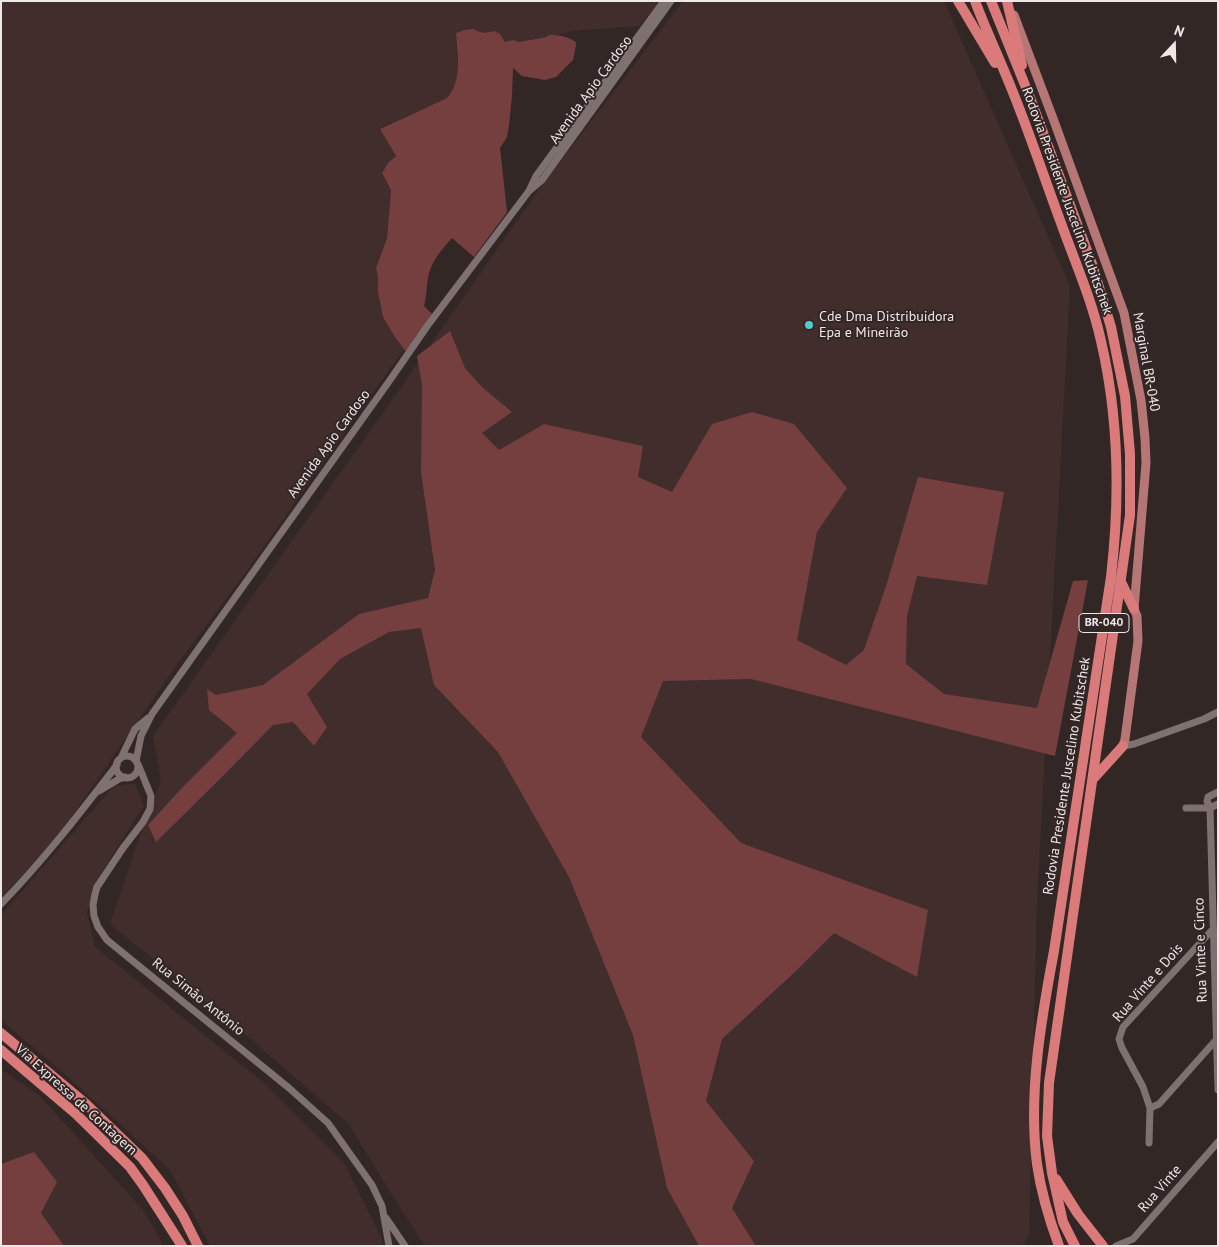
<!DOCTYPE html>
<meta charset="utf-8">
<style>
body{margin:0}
#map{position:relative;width:1219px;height:1247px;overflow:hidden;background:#332726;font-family:"PT Sans",sans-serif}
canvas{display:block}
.frame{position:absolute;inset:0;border:2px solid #efe6e6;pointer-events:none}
.north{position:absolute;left:1149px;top:20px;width:50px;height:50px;-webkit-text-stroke:4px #332726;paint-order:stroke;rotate:21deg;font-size:14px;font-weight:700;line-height:20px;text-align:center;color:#efe6e6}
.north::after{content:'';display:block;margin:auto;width:18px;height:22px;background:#efe6e6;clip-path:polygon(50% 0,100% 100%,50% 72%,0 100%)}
</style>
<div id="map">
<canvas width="1219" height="1247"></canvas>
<div class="frame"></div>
<div class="north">N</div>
</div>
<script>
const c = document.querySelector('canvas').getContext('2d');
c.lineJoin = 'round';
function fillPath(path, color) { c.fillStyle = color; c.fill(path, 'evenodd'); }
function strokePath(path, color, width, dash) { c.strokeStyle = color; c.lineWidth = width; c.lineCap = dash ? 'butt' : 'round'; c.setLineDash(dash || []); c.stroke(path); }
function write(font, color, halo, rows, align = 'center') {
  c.font = font + ' "PT Sans",sans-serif'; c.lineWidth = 4; c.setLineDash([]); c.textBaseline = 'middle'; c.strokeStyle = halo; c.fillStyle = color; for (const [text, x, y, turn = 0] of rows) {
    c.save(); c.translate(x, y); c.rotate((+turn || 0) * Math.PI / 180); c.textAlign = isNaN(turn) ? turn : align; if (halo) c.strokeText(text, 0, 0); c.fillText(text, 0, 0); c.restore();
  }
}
fillPath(new Path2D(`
 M1 1H659L640 26 573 31 559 35H549L547 37 519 42H505L494 31 486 34 478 32 456 33 458 79 454 91 448 98 380 128 396 156 388 163 382 173 391 190 387 238 376 268 378 278V292L395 337 404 349 238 583 178 663 70 819 41 856 1 898Z
 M683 1H944L1070 286 1037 901 1029 1235 1023 1246H425L397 1203 348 1123 219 1012 110 924 137 844 161 781 153 736 392 400 534 196Z
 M135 784 144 805 97 880 87 913 95 947 263 1082 344 1163 382 1239V1246H210L170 1170 76 1084 1 1020V915L114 786Z
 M1 1069 40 1096 144 1211 164 1246H1Z`), '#402d2c');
fillPath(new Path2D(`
 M474 29C481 34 486 33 494 31L500 34 505 42 513 40 519 42 547 37 549 35C559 35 567 36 576 42V45L573 60 556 77 545 80 522 76 513 68 512 95 509 126 507 137 500 148 507 212 474 257 452 238C442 249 430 263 428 278 426 289 427 295 424 306L432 314 406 352 395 337 383 317 378 292V278L376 268 387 238 391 190 382 173 388 163 396 156 380 129 447 98C463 80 457 55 456 33L465 30Z
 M450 331 465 368 482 387 512 412 482 433 499 450 544 424 643 446 638 477 672 492 712 424 752 412 794 424 847 488 817 532 797 640 846 665 864 650 887 583 918 477 1004 492 987 585 917 576 907 616 906 664 944 694 1037 708 1073 581 1088 580 1055 756 751 679 663 681 641 737 741 843 928 910 917 977 834 933 796 971 722 1039 706 1101 754 1161 732 1208 756 1246H699L667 1188 633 1035 569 877 498 752 434 685 421 628 389 632 340 659 307 694 327 727 314 746 293 722 273 725 224 775 156 842 148 825 180 790 237 733 209 710 207 689 216 695 263 685 359 614 428 598 435 570 421 472 422 385 417 356Z
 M34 1152 57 1182 41 1213 64 1246H1V1164Z`), '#753e3f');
strokePath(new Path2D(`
 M529 191 542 180 671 1
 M1123 746 1134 744 1204 719 1218 712
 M116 767a11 11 0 1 1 22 0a11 11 0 1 1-22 0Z
 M121 758 135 729 148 718
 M136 761 141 736 152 714 390 380 428 325 529 191 536 176 664 1
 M138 764 151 796 150 809 143 822 123 848 97 887 95 894 93 905 94 916 98 927 107 940 289 1088 328 1123 372 1185 382 1206 389 1246
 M99 791 119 779 125 777
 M1218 792 1208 797 1207 801 1210 808 1218 1090
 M1186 808H1210L1218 804
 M1 904C43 861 80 813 117 765
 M1150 1108 1159 1104 1216 1040
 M1149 1143 1150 1108 1143 1087 1122 1048 1119 1039 1123 1027 1213 929
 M386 1218 405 1246
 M1116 1246 1133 1239 1218 1142`), '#807171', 7);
strokePath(new Path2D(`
 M1014 15 1054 121 1124 313 1141 400 1145 438 1146 463 1134 609 1137 616 1138 641 1125 739 1123 746`), '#b77676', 9);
strokePath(new Path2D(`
 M958 1 995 63
 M975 1C987 33 1002 64 1014 95 1031 137 1045 180 1061 223 1075 262 1092 300 1101 341 1119 418 1120 499 1111 577L1054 951C1041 1020 1028 1095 1037 1164 1041 1192 1049 1219 1059 1246
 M991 1 1029 95 1092 264 1111 327 1125 396 1130 454V515L1049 1083 1047 1136 1052 1173 1063 1222 1075 1246
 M1007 1 1022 65
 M1121 582 1134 609
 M1094 778 1123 746
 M1 1033 85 1103 142 1158 165 1188 183 1216 198 1246
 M1 1050 76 1114 130 1167 143 1185 182 1246
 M1056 1179 1078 1214 1103 1246`), '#db7a7a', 10);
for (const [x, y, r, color] of [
 [809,325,5,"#53cdc9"]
]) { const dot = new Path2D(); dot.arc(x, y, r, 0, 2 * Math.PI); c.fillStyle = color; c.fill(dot); strokePath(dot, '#332726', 2); }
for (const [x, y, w] of [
 [1104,623,50]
]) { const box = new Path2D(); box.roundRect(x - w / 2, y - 9.5, w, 19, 4); c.fillStyle = '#332726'; c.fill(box); strokePath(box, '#efe6e6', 1); }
write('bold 12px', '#efe6e6', null, [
 ["BR-040",1104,623]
]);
write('14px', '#efe6e6', '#332726', [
 ["Avenida Apio Cardoso",591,90,-54],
 ["Rodovia Presidente Juscelino Kubitschek",1067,201,70],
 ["Marginal BR-040",1146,362,80],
 ["Avenida Apio Cardoso",329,444,-54],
 ["Rodovia Presidente Juscelino Kubitschek",1067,776,-81],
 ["Rua Vinte e Cinco",1201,950,-92],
 ["Rua Vinte e Dois",1148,983,-49],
 ["Rua Simão Antônio",198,997,39],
 ["Via Expressa de Contagem",76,1100,42],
 ["Rua Vinte",1160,1189,-49]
]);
write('14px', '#efe6e6', '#332726', [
 ["Cde Dma Distribuidora",819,317],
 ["Epa e Mineirão",819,333]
], 'left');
</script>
